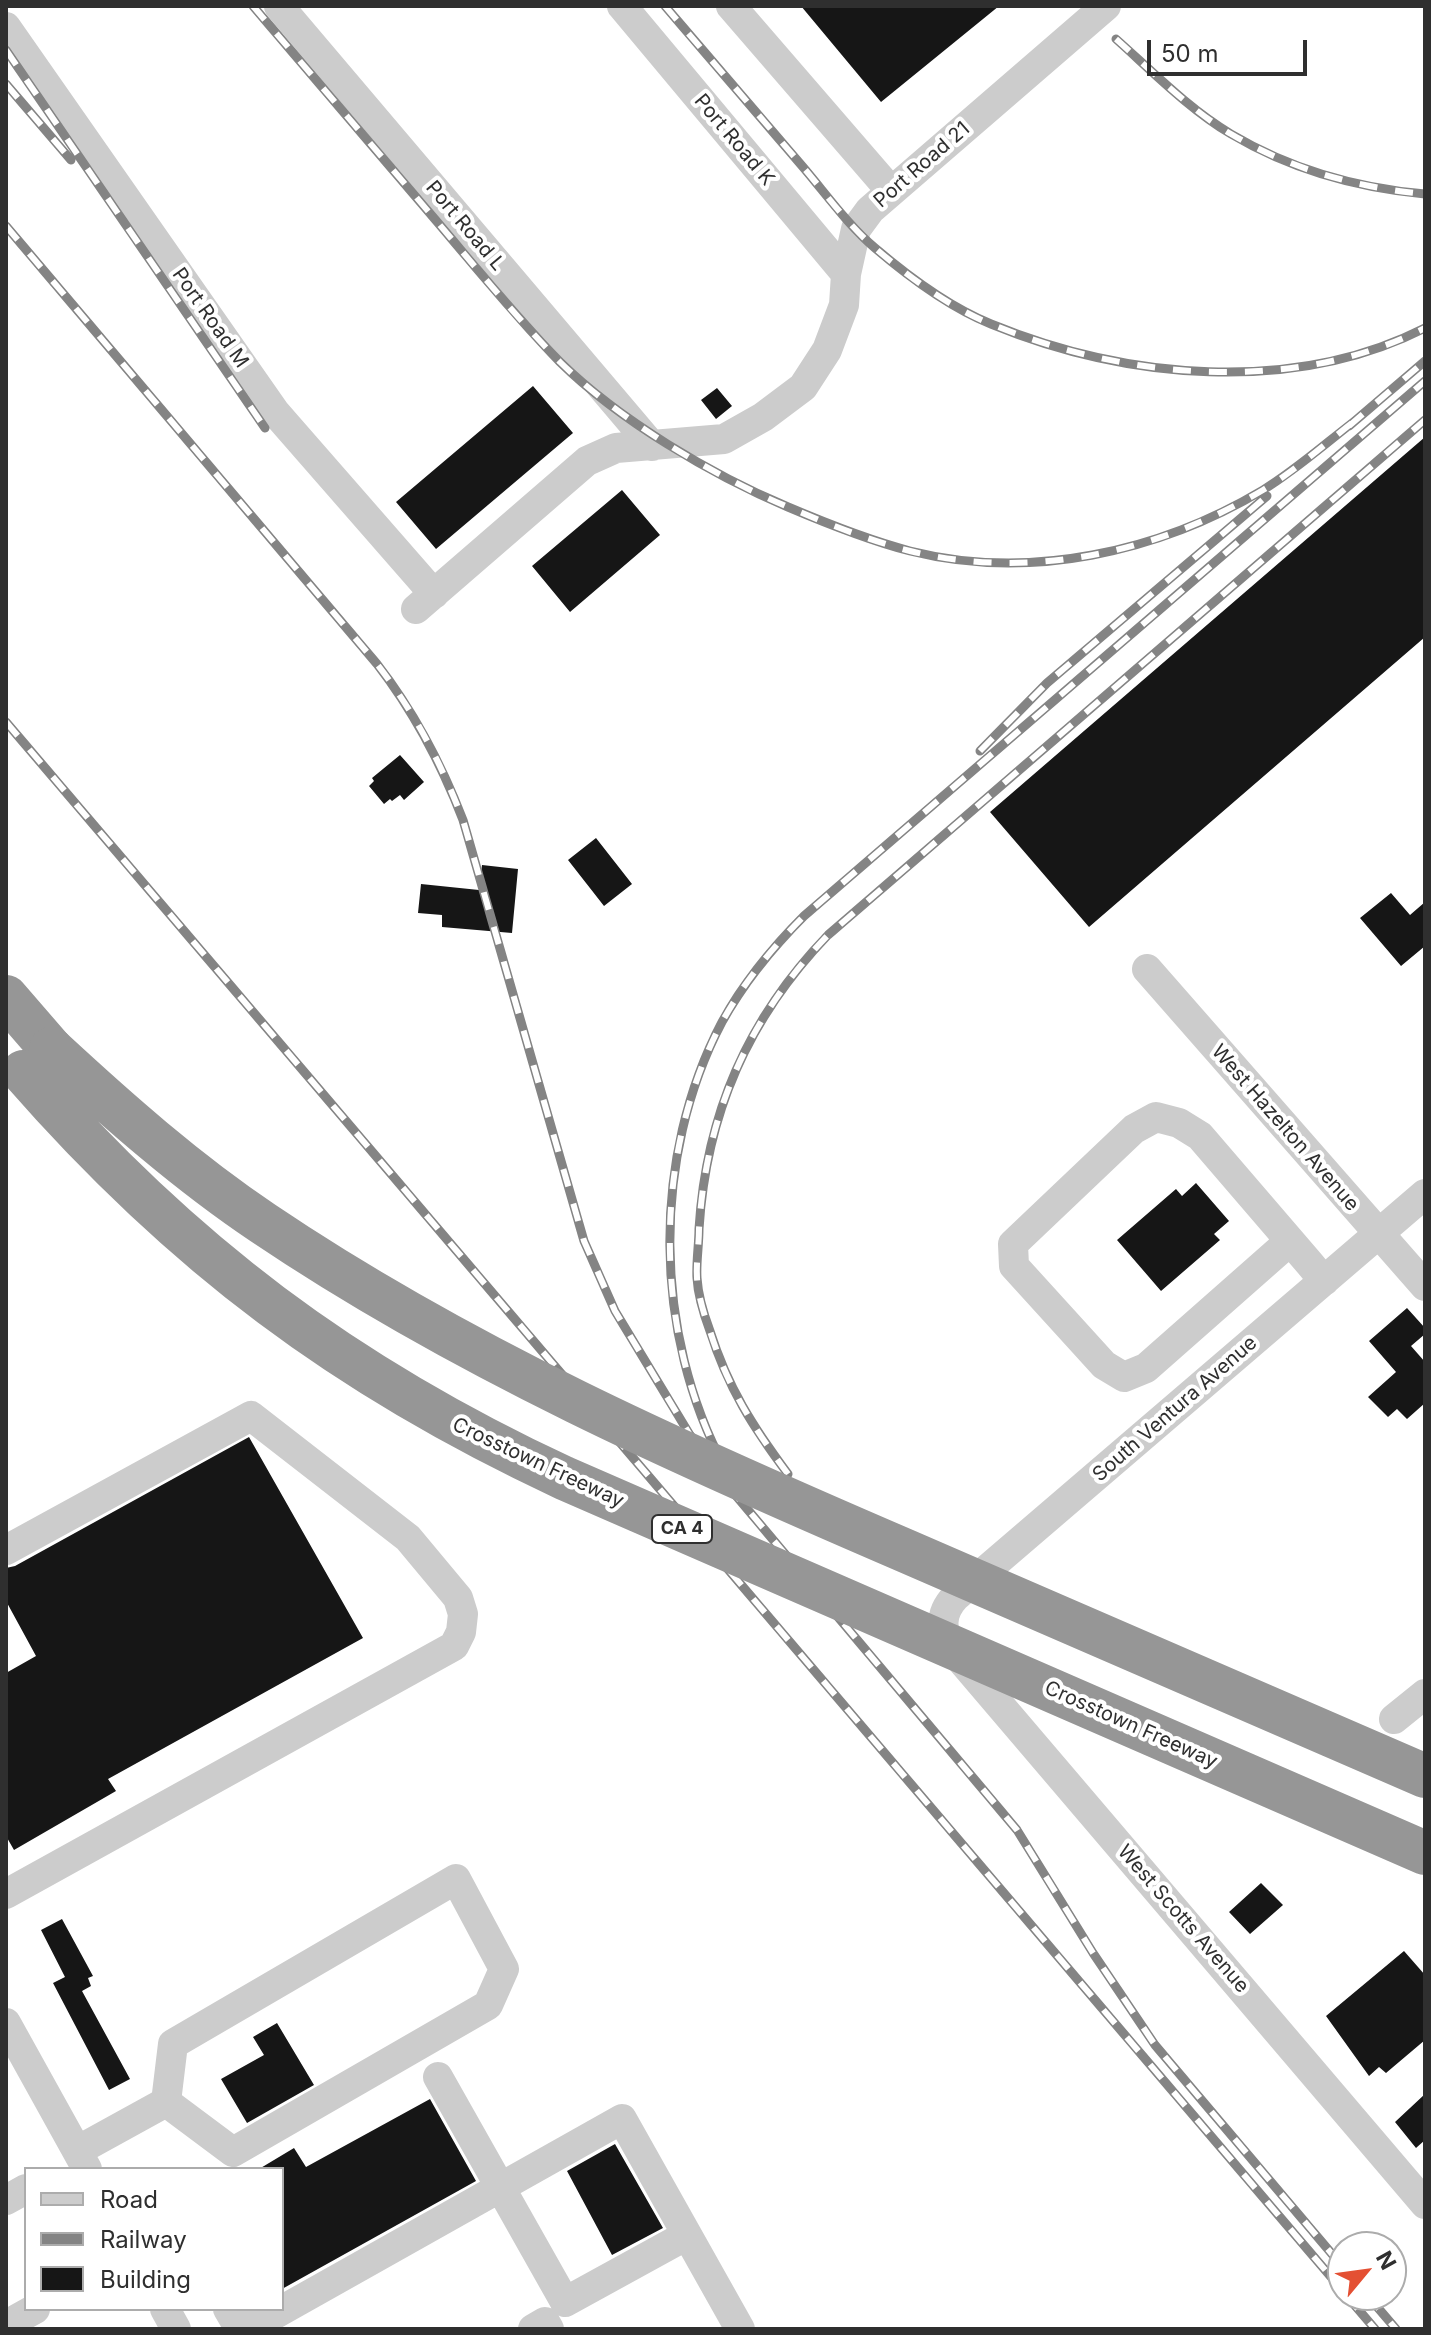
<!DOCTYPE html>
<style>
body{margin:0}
#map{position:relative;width:1431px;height:2335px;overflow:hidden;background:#fff;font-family:Inter,sans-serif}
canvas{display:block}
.frame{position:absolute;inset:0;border:8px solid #2f2f2f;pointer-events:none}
.legend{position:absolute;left:24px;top:2167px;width:260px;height:144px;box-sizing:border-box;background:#fff;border:2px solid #acacac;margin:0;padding:10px 14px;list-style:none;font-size:24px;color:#2f2f2f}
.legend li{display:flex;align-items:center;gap:16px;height:40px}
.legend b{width:40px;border:2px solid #acacac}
.north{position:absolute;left:1327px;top:2231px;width:80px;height:80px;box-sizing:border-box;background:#fff;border:2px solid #acacac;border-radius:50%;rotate:61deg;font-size:22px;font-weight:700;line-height:32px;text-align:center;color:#2f2f2f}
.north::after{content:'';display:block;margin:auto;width:28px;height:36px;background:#e45033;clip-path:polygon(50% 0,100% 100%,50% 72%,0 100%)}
.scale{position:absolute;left:1147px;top:40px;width:160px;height:36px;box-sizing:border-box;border:4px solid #2f2f2f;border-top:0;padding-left:10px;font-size:24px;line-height:28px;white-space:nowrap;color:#2f2f2f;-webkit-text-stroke:6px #fff;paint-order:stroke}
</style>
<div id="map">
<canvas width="1431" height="2335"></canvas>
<div class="frame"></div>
<ul class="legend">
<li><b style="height:10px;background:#ccc"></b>Road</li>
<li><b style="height:10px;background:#848484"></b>Railway</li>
<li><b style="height:22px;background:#161616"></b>Building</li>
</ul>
<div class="north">N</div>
<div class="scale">50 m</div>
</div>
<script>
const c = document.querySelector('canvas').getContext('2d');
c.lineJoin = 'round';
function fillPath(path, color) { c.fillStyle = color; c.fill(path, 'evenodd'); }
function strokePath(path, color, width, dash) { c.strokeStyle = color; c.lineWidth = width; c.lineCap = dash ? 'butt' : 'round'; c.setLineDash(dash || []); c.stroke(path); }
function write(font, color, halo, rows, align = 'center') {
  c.font = font + ' Inter,sans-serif'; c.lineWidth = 8; c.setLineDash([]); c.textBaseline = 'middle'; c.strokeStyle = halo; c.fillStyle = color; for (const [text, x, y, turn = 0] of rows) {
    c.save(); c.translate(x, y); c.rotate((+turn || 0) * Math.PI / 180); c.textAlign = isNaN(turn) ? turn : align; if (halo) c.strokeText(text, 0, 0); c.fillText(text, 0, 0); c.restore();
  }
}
fillPath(new Path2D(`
 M801 6H999L881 102Z
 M533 386 573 433 436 549 396 502Z
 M717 388 732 406 716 419 701 400Z
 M1425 437V637L1089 927 990 812Z
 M622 490 660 535 570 612 532 566Z
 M400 755 424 782 404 800 400 795 392 801 390 799 384 804 369 786 374 781 372 778Z
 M596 838 632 884 604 906 568 860Z
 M482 865 518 869 512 933 442 927V915L418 913 421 884 479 890Z
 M1391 893 1410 915 1425 902V946L1401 966 1360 918Z
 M1196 1183 1229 1221 1214 1234 1220 1240 1161 1291 1117 1240 1176 1189 1182 1196Z
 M1407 1308 1425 1328V1334L1411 1346 1425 1362V1403L1407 1419 1397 1409 1388 1417 1368 1397 1396 1372 1369 1341Z
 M249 1437 363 1638 108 1779 116 1791 14 1850 6 1836V1673L36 1656 6 1601V1568L15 1566Z
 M1261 1883 1283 1905 1250 1934 1229 1912Z
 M62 1919 93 1976 88 1978 91 1986 82 1991 130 2079 109 2090 53 1983 65 1977 41 1930Z
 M1404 1951 1425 1975V2040L1386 2073 1379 2067 1369 2076 1326 2016Z
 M277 2023 314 2085 247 2123 221 2079 264 2055 253 2037Z
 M1425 2094V2140L1416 2148 1395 2122Z
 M430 2099 476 2181 282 2289V2169H259L294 2148 306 2167Z
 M615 2144 663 2228 612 2255 567 2171Z`), '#161616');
strokePath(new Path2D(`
 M279 6 652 446
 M622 6 846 274
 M731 6 891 191
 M6 27 275 412 434 594
 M416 609 587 461 616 448 724 439 763 417 803 387 827 350 844 305 846 274 856 229 870 210 1106 6
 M1147 969 1425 1286
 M1425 1194 955 1597C933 1621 946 1640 963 1662L1425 2204
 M1290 1241 1146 1368 1124 1377 1104 1365 1014 1266 1013 1244 1134 1129 1156 1117 1179 1123 1200 1136 1310 1264 1324 1281
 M6 1550 251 1416 408 1538 458 1598 463 1614 461 1632 454 1646 6 1894
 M1394 1719 1425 1694
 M456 1879 504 1969 488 2005 233 2152 166 2102 173 2044Z
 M6 2023 87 2169
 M438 2077 565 2302 687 2235
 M77 2151 166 2102
 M6 2200 26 2189
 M165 2309 176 2329
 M228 2309 235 2321 252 2327
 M6 2325 35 2309
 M253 2329 252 2327 622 2119 740 2329
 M533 2329 545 2322 549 2329`), '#ccc', 30);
strokePath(new Path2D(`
 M6 997 51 1049`), '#969696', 44);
const rail = new Path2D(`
 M253 6C315 79 377 151 439 224 478 270 517 318 560 362 619 420 712 475 788 507 828 524 868 540 910 551 1030 581 1159 552 1263 490 1296 470 1326 443 1356 420
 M665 6C711 60 757 113 803 167 826 194 848 225 875 248 909 277 949 307 991 324 1125 379 1293 395 1425 328
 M1116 39C1153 72 1189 109 1231 134 1290 169 1358 188 1425 194
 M6 50 265 428
 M6 84 71 160
 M6 226 377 664C415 713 441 763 463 820L584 1241 615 1311 690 1435 722 1479 1017 1830 1093 1953 1155 2045 1343 2267
 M1349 426 1425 361
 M6 722 1343 2291
 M980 751 1047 683 1267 496
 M725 1468C653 1334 651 1157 722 1022 744 982 772 948 804 916L1425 381
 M788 1474C753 1427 728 1388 710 1331 704 1315 698 1295 697 1278 696 1262 699 1245 699 1229 706 1114 748 1018 828 935L1425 420
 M1346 2295 1375 2329
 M1367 2295 1396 2329`);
strokePath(rail, '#848484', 9);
strokePath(rail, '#fff', 6, [18]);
strokePath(new Path2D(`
 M51 1049C118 1111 187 1172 263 1223 463 1358 685 1456 906 1551 1079 1626 1252 1701 1425 1776
 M23 1072C182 1254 345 1376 564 1478L1425 1853`), '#969696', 44);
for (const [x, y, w] of [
 [682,1529,60]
]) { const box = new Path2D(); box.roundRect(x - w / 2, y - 14, w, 28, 6); c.fillStyle = '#fff'; c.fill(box); strokePath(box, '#2f2f2f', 2); }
write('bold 18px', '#2f2f2f', null, [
 ["CA 4",682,1529]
]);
write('20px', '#2f2f2f', '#fff', [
 ["Port Road K",734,140,50],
 ["Port Road 21",922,165,-41],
 ["Port Road L",465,226,50],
 ["Port Road M",210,318,55],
 ["West Hazelton Avenue",1285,1128,49],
 ["South Ventura Avenue",1175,1409,-41],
 ["Crosstown Freeway",538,1463,25],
 ["Crosstown Freeway",1131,1725,24],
 ["West Scotts Avenue",1183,1919,49]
]);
</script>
